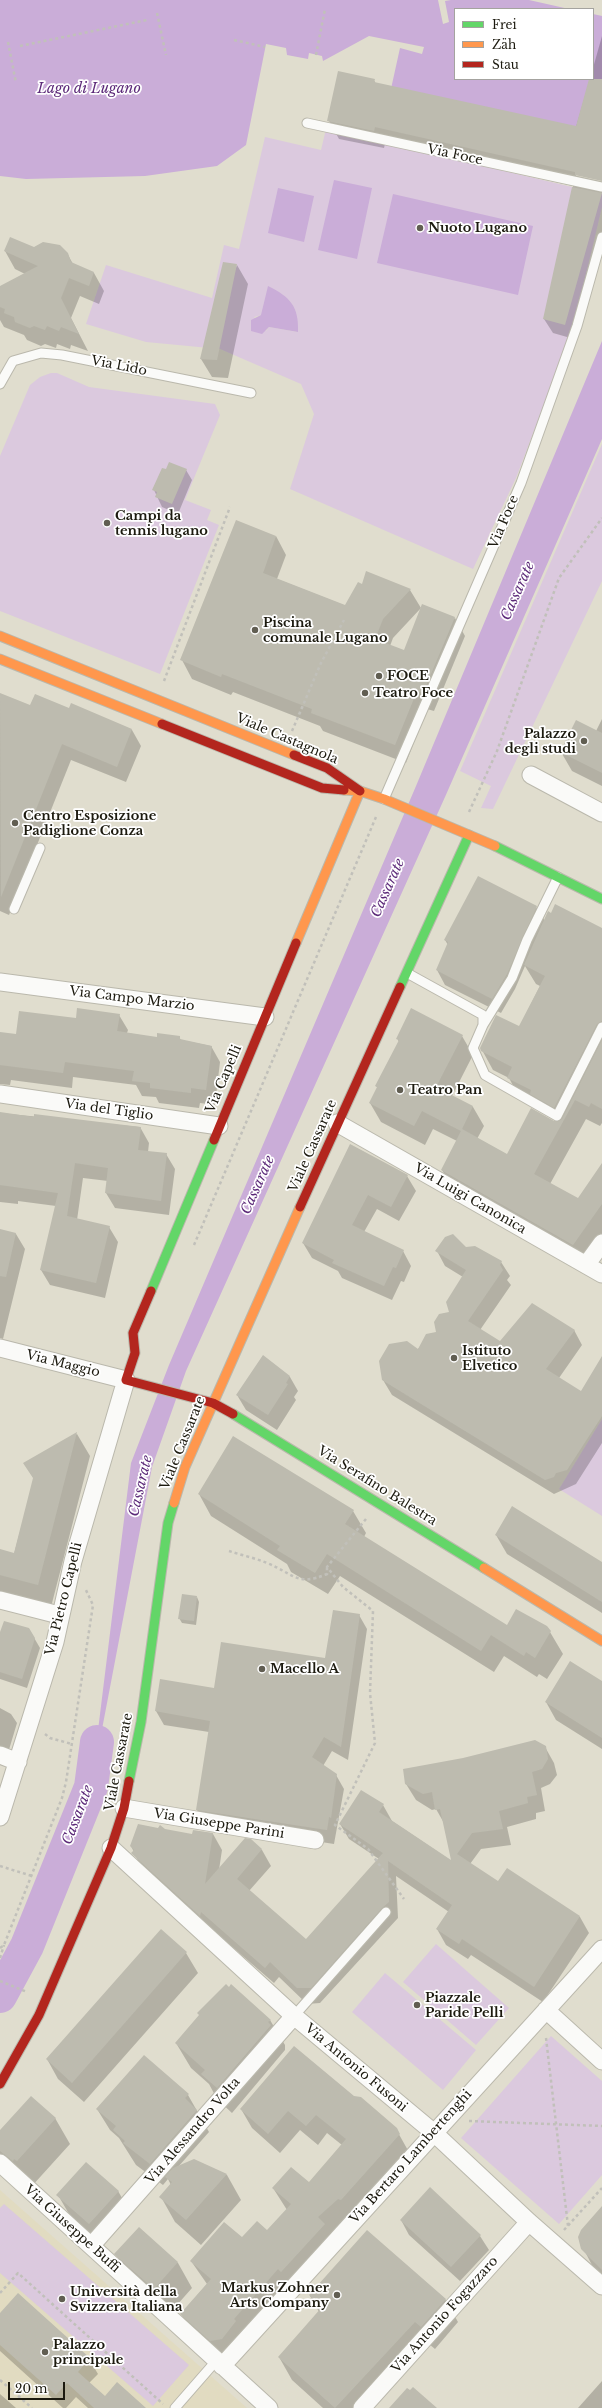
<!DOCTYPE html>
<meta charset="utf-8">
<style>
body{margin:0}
#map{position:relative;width:602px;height:2408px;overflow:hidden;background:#e0ddce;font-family:"Libre Baskerville",serif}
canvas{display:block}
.legend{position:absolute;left:454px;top:8px;width:140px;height:72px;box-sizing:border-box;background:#fff;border:1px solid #a4a39f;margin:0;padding:5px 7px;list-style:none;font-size:12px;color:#1c1a0f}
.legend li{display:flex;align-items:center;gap:8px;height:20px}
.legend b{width:20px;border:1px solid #a4a39f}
.scale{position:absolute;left:8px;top:2382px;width:57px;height:18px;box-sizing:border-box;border:2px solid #1c1a0f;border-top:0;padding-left:5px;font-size:12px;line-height:14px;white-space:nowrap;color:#1c1a0f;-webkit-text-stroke:3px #fff;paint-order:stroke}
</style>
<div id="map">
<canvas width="602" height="2408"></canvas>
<ul class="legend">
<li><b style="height:5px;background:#63d668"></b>Frei</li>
<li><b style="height:5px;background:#ff974d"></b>Zäh</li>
<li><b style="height:5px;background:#b3261e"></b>Stau</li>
</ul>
<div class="scale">20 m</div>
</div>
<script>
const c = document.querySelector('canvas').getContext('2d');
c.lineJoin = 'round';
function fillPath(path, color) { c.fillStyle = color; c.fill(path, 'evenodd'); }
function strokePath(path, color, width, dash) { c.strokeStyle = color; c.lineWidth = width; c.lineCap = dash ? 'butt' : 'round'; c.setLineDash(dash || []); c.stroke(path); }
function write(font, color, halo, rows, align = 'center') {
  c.font = font + ' "Libre Baskerville",serif'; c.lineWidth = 3.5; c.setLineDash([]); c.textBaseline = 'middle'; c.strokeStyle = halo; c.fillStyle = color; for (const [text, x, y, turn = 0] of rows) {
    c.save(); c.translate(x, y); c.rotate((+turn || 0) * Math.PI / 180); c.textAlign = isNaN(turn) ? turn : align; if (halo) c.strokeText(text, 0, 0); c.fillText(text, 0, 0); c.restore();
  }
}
fillPath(new Path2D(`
 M0 2190 247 2408H0Z`), '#e1dbc1');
fillPath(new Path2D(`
 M326 129 602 194V207L573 329 516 478 473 569 290 489 314 414 301 384 220 349 146 342 86 324 106 265 212 298 224 245 239 249 265 137 321 150ZM261 315 298 332 269 327 266 331 254 317Z
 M51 373H57L89 387 215 404 220 415 185 500 211 510 207 520 219 525 160 674 0 611V456L30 385 40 377Z
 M602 444V581L493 809 481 808 491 786 460 771Z
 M602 1419V1516L559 1489Z
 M436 1944 509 2008 476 2045 403 1982Z
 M385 1973 476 2050 443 2090 352 2012Z
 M551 2036 602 2081V2175L559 2224 461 2138Z
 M4 2204 189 2365 153 2406 0 2273V2208Z`), '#dbc9de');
fillPath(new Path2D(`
 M0 0H438L443 24 449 22 445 1 451 0H529L569 9H455V79H593V14L602 16V144L385 116 400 48 422 54 424 47 369 36 323 61 322 56 309 53 308 59 287 55 286 48 266 44 246 145 217 166 145 176 26 179 0 176Z
 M334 180 372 188 357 259 318 250Z
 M278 188 314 196 304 242 268 233Z
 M393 194 533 226 518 295 377 263Z
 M268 286C290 297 299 306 298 332L269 327 262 334 251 331V320L261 315Z
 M602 341V439L445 797 186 1371 152 1467 91 1787 131 1463 169 1365 416 786Z`), '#caadd8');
fillPath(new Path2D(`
 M602 36V180L576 174V176L602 182V232L574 339 553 333 544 319 573 186 385 144 384 148 339 139 329 121 374 80 376 84 576 127 590 79H593V68Z
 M34 248 67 253 73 264 94 273 104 291 99 304 80 296 71 318 88 351 71 345 70 349 57 344 56 348 45 344 41 346 27 340 24 335 4 327 0 320V292L25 274 15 269 5 251Z
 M237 265 248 284 228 378 212 377 201 359Z
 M186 470 192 480 178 514 162 507 154 490Z
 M276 536 286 555 277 579 346 606 363 585 410 590 421 608 393 638 390 646 404 651 455 618 465 636 434 711 427 709 406 763 323 731 320 726 233 692 231 695 192 679 182 660Z
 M0 694 31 707 70 709 132 730 141 746 126 782 71 760 9 915 0 911Z
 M602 719V786L572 771 561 752 596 731Z
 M536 907 545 921 602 929V1123L600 1126 586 1119 550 1184 578 1200 602 1164V1238L585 1263 453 1189 442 1170 457 1141 433 1129 425 1145 381 1122 370 1103 378 1088 376 1086 399 1042 397 1038 462 1036 473 1055 452 1096 473 1107 484 1126 477 1139 507 1156 554 1122H558L542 1113 539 1107 519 1097 509 1078 493 1070 482 1050 519 1028 540 986 536 984 525 966 515 989 501 1013 445 985 437 970 448 945 445 940Z
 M119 1015 128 1030 127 1033 158 1038 179 1037 181 1040 211 1046 220 1062 215 1105 200 1103 199 1108 159 1103 156 1097 142 1096 136 1085 73 1077 72 1088 11 1080 10 1085 0 1084V1033L17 1035 77 1020Z
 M0 1113 140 1127 149 1143 148 1152 166 1154 175 1169 169 1215 115 1208 106 1193 108 1181 83 1178 77 1220 109 1227 118 1242 105 1298 50 1285 41 1270 56 1206 18 1201V1204L0 1202Z
 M351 1145 407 1176 416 1191 399 1221 377 1209 364 1232 403 1251 411 1266 404 1282 401 1281 392 1300 342 1278 338 1271 312 1258 303 1243Z
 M0 1230 16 1234 25 1249 3 1339 0 1338Z
 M466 1248 501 1262 510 1276 507 1280 511 1285 480 1330 501 1343 574 1330 582 1345 559 1378 581 1392 602 1358V1443L576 1484 554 1494 392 1395 383 1380 437 1332 450 1313 463 1277 445 1266 437 1251Z
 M263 1356 290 1377 298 1391 294 1397 296 1400 277 1430 246 1410 237 1395Z
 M77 1434 90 1456 51 1607 0 1594V1550L14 1554 34 1479 25 1464Z
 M199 1494 353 1511 366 1533 364 1537 507 1626 550 1632 563 1654 547 1679 539 1674 537 1677 504 1656 494 1672 340 1576 328 1594 291 1572 287 1564 211 1516Z
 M496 1535 602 1563V1613L507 1554Z
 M197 1597 199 1602 196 1625 182 1623 179 1618Z
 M359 1615 367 1629 348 1760 332 1751 323 1766 336 1775 344 1789 334 1844 205 1824 197 1810 209 1732 164 1725 156 1711 215 1689 326 1659Z
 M29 1629 40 1648 27 1688 0 1679V1636Z
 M602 1682V1749L556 1720 546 1702Z
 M0 1708 11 1714 17 1723 8 1753 0 1750Z
 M545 1747 554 1763 557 1775 550 1784 541 1788 545 1811 536 1813V1819L507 1827 511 1845 481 1849 470 1864 498 1883 507 1869 580 1917 589 1933 543 2002 471 1955 468 1959 446 1945 437 1929 449 1912 396 1876 398 1918 320 2003 307 2004 279 1977 274 1983 209 1927V1931L142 1869 131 1846 164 1830 193 1835 213 1834 222 1850 219 1870 250 1840 262 1850 271 1866 249 1891 306 1940 379 1859 349 1839 340 1824 383 1805 392 1821 453 1862 444 1823 436 1809 432 1810 416 1800 406 1784Z
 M161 1931 186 1953 198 1973 84 2102 58 2079 47 2059Z
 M270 2020 285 2045V2050L232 2113 217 2099 209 2084 191 2068 176 2043Z
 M144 2056 188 2095 209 2132 178 2167 194 2160 227 2175 241 2200 201 2245 175 2222 161 2197 171 2185 168 2179 163 2185 136 2165 119 2138 110 2130 97 2109Z
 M354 2097 396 2129 410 2154 222 2360 193 2333 181 2314 207 2284 191 2261 242 2239 267 2232 287 2210 273 2188 309 2183 342 2145 327 2133 318 2145 300 2130 280 2153 252 2128 241 2109Z
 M55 2118 70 2144 32 2186 0 2156V2132Z
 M118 2191 129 2210 100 2242 69 2214 58 2195Z
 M602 2207V2276L594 2269 580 2242Z
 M401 2220 480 2236 489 2250 460 2281 409 2235Z
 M139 2228 178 2263 192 2288 169 2314 130 2279 116 2254Z
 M18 2295 89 2359 98 2374 89 2383 105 2397 144 2408H88L76 2397 66 2408H63L0 2351V2314Z
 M310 2296 445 2299 458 2322 435 2349 429 2344 369 2408H323L292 2380 279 2357 319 2312Z
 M602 2381V2408H578Z
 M0 2394 16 2408H0Z`), '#0003');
strokePath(new Path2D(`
 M0 1996 27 1946 91 1787 97 1742`), '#caadd8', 34);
fillPath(new Path2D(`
 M338 71 375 79 374 82 576 126 589 79H602V181L575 175V172L375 127 374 131 327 121Z
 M572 187 602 193 565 325 543 319Z
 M10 237 34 247 43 242 60 245 68 253 71 262 94 272 89 286 69 278 61 298 79 334 61 327 59 331 47 326 45 330 34 326 30 328 15 322 14 317 4 313 5 309 0 307V286L38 266 4 251Z
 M223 262 237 264 217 360 200 359Z
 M169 462 187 469 172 504 155 497 157 492 152 490 162 468 166 469Z
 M236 520 276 536 263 573 345 605 358 582 362 584 366 571 411 589 383 619 375 639 404 650 422 604 455 617 423 693 417 691 395 745 311 713 312 709 222 674 221 677 180 660Z
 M0 693 30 705 35 694 69 708 71 703 132 729 117 767 62 744 1 897Z
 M576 720 602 733V773L560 752Z
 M478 876 537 906 507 974 492 999 436 970 448 942 444 940Z
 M555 904 602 928V1021L597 1024 554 1108 530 1094 531 1090 507 1078 512 1067 481 1051 480 1048 496 1015 519 1026 545 976 524 965 548 911 551 913Z
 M77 1008 120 1014 117 1031 157 1037V1033L180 1036V1039L212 1046 206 1090 191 1088V1093L150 1088V1083L132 1081 134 1071 65 1062 63 1073 0 1065V1032L16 1034 19 1011 76 1018Z
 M411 1008 463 1035 436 1087 473 1106 462 1129 507 1154 531 1108 554 1121 562 1119 602 1040V1109L591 1103 589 1107 575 1100 534 1174 578 1198 602 1163V1204L573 1245 441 1170 461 1131 422 1111 414 1126 369 1103 377 1087 375 1086 399 1040 396 1039Z
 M0 1112 34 1117V1114L141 1127 138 1150 167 1153 161 1201 105 1193 108 1168 75 1163 67 1216 110 1226 96 1283 40 1270 58 1193 0 1185Z
 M350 1144 408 1175 391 1207 368 1195 352 1225 404 1250 396 1268 393 1267 384 1286 332 1263 334 1260 302 1243Z
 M0 1229 16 1233 6 1277 0 1276Z
 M453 1234 466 1247 475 1246 502 1261 500 1265 503 1270 468 1321 500 1341 532 1303 575 1330 546 1369 581 1391 602 1356V1416L567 1470 556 1473 554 1477 545 1480 382 1380 379 1361 389 1344 407 1341 418 1349 426 1334 436 1332 434 1322 439 1314 449 1312 446 1302 466 1270 435 1251 445 1237Z
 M263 1355 290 1376 286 1383 288 1384 268 1415 236 1395Z
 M77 1432 38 1585 0 1575V1549L14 1553 33 1478 23 1463Z
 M233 1436 354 1510 345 1524 507 1625 516 1609 547 1626 551 1631 535 1658 526 1652 524 1656 491 1635 481 1651 327 1554 315 1573 277 1550 280 1546 198 1494Z
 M512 1506 602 1562V1602L495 1535Z
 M182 1594 197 1596 194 1621 178 1619Z
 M333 1610 360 1614 341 1747 324 1737 312 1757 337 1774 331 1818 329 1817 327 1830 196 1810 210 1721 155 1711 160 1679 214 1688 221 1642 325 1658Z
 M4 1621 29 1628 35 1638 22 1679 0 1672V1632Z
 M570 1661 602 1681V1738L545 1702Z
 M535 1740 546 1746 548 1759 542 1769 532 1772 537 1795 527 1797 528 1803 499 1811 503 1829 472 1833 457 1854 498 1881 507 1868 580 1916 534 1987 462 1939 459 1944 436 1929 452 1905 388 1861 389 1902 382 1908 311 1988H297L270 1962 265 1968 201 1912 200 1916 131 1853 134 1850 130 1846 138 1824 158 1828 160 1825 165 1829 192 1834 193 1830 213 1833 205 1884 245 1838 251 1839 262 1849 237 1879 306 1939 383 1853 339 1824 361 1790 384 1804 379 1812 451 1860 440 1809 435 1810 432 1792 423 1794 405 1784 403 1769 463 1758Z
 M161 1929 187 1952 72 2083 46 2059Z
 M226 1984 229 1987 231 1984 271 2020 268 2022 271 2025 217 2088 201 2074 205 2070 175 2043 199 2015 197 2013Z
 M294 2046 354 2096 361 2097 397 2128 400 2134 341 2200 338 2199 318 2217 325 2224 281 2272 278 2269 234 2319 236 2321 222 2339 210 2341 180 2314 211 2279 190 2261 224 2222 242 2237 257 2221 267 2230 291 2204 272 2188 291 2167 309 2182 346 2139 316 2115 306 2126 288 2111 268 2134 240 2109Z
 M144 2055 189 2094 185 2098 197 2110 150 2164 123 2143 125 2141 113 2130 116 2126 96 2109Z
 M31 2096 56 2118 17 2161 14 2159 13 2161 0 2151V2130Z
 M194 2159 227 2174 186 2220 159 2197 172 2182 165 2177 173 2168Z
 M86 2162 119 2191 89 2224 56 2195Z
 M430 2187 481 2235 451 2267 400 2220Z
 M602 2206V2270L581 2249 578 2237 581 2230Z
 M139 2227 178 2262 154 2289 114 2254Z
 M367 2230 446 2299 421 2327 415 2322 335 2408 278 2357 322 2307 309 2295Z
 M18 2293 90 2358 78 2372 105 2396 117 2382 146 2408H94L67 2383 56 2395 0 2345V2313Z
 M413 2387 437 2408H389L407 2388 410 2390Z`), '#bdbbaf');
const lane = new Path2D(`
 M307 123 602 187
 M0 384 13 361 41 353 62 355 251 393
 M384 799 521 483 577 326 602 237
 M558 877 527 940 512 978 483 1025 473 1048 485 1075 557 1116 602 1027
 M14 909 40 848
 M407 973 483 1015V1025
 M294 2016 386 1912
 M175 2408 216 2361`);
const street = new Path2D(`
 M531 775 602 813
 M0 982 265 1017
 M0 1094 219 1126
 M337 1123 602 1274
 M586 1265 602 1243
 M0 1348 126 1380 73 1561 55 1642 0 1817
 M0 1600 59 1615
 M0 1755 18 1762
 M124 1808 315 1840
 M111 1848 294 2016 433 2132 529 2222 602 2286
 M546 2010 602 2061
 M0 2163 269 2408
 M91 2246 294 2016
 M222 2366 602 1949
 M362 2408 529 2222`);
const fast = new Path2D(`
 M495 846 602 899
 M400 987 469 835
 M151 1291 214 1140
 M233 1414 484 1568
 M129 1781 141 1722 168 1523 174 1503`);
const slow = new Path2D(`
 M0 636 294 755
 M0 659 162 724
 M344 790 360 791 384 799 495 846
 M296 943 360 791
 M174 1503 185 1467 300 1207
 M484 1568 602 1641`);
const jam = new Path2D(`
 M162 724 322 788 344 790
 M294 755 327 768 360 791
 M214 1140 296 943
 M300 1207 400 987
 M151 1291 133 1333 135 1353 126 1380 213 1403 233 1414
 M0 2084 39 2015 111 1848 124 1808 129 1781`);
strokePath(lane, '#bab8ac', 11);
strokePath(street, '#bab8ac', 19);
strokePath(fast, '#bab8ac', 11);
strokePath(slow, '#bab8ac', 11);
strokePath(jam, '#bab8ac', 11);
strokePath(new Path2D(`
 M157 13 166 55
 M234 40 265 47
 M8 42 16 83
 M20 46 147 20
 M316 55 325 9
 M164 681 230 507
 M292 731 321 663 344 620
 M469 812 497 751 559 578 602 518
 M194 1245 376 817
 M366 1519 327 1567 343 1587 373 1611 370 1693 375 1743 335 1825 368 1849 404 1899
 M229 1551C241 1555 255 1558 267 1563 293 1573 296 1587 327 1574V1568
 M45 1734 50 1738 72 1744
 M0 1866 32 1876
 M0 1948 4 1945 62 1798 66 1782 93 1605 85 1588
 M0 1958 4 1945
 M0 1981 27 1992
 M546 2038 568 2226
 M469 2121 602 2126
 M564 2230 602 2188
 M0 2293 18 2273 163 2404
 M0 2380 32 2408`), '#c1c0ba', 2.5, [3, 3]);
strokePath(lane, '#fafaf8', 9);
strokePath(street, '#fafaf8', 17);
strokePath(fast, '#63d668', 9);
strokePath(slow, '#ff974d', 9);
strokePath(jam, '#b3261e', 9);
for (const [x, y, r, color] of [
 [420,228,4,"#615e52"],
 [107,523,4,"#615e52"],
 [255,630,4,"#615e52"],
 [379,676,4,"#615e52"],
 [365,693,4,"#615e52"],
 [584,741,4,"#615e52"],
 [15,823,4,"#615e52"],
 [400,1090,4,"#615e52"],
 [454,1358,4,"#615e52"],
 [262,1669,4,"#615e52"],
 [417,2005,4,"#615e52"],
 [337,2295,4,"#615e52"],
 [62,2299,4,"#615e52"],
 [45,2352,4,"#615e52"]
]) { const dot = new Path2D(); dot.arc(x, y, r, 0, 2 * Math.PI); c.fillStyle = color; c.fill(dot); strokePath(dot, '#fff', 1.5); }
write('13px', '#1c1a0f', '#fff', [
 ["Via Foce",455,155,12],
 ["Via Lido",119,366,11],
 ["Via Foce",504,522,-67],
 ["Viale Castagnola",287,739,23],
 ["Via Campo Marzio",132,999,7],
 ["Via Capelli",224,1079,-67],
 ["Via del Tiglio",109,1110,8],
 ["Viale Cassarate",313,1146,-66],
 ["Via Luigi Canonica",470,1199,30],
 ["Via Maggio",63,1364,14],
 ["Viale Cassarate",183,1443,-68],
 ["Via Serafino Balestra",377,1486,32],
 ["Via Pietro Capelli",64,1599,-76],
 ["Viale Cassarate",119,1762,-79],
 ["Via Giuseppe Parini",219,1824,9],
 ["Via Antonio Fusoni",356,2068,40],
 ["Via Alessandro Volta",193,2131,-49],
 ["Via Bertaro Lambertenghi",411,2157,-48],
 ["Via Giuseppe Buffi",72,2229,42],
 ["Via Antonio Fogazzaro",445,2315,-48]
]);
write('bold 13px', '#1c1a0f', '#fff', [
 ["Nuoto Lugano",428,228],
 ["Campi da",115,516],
 ["tennis lugano",115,531],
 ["Piscina",263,623],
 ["comunale Lugano",263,638],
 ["FOCE",387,676],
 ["Teatro Foce",373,693],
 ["Palazzo",576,734,"right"],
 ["degli studi",576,749,"right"],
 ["Centro Esposizione",23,816],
 ["Padiglione Conza",23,831],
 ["Teatro Pan",408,1090],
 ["Istituto",462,1351],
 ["Elvetico",462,1366],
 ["Macello A",270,1669],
 ["Piazzale",425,1998],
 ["Paride Pelli",425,2013],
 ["Markus Zohner",329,2288,"right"],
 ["Arts Company",329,2303,"right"],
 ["Università della",70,2292],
 ["Svizzera Italiana",70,2307],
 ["Palazzo",53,2345],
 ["principale",53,2360]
], 'left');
write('italic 14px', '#5c2a79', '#fff', [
 ["Lago di Lugano",89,89],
 ["Cassarate",518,591,-66],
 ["Cassarate",388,888,-66],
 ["Cassarate",258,1185,-66],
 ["Cassarate",141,1486,-77],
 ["Cassarate",78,1815,-69]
]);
</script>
